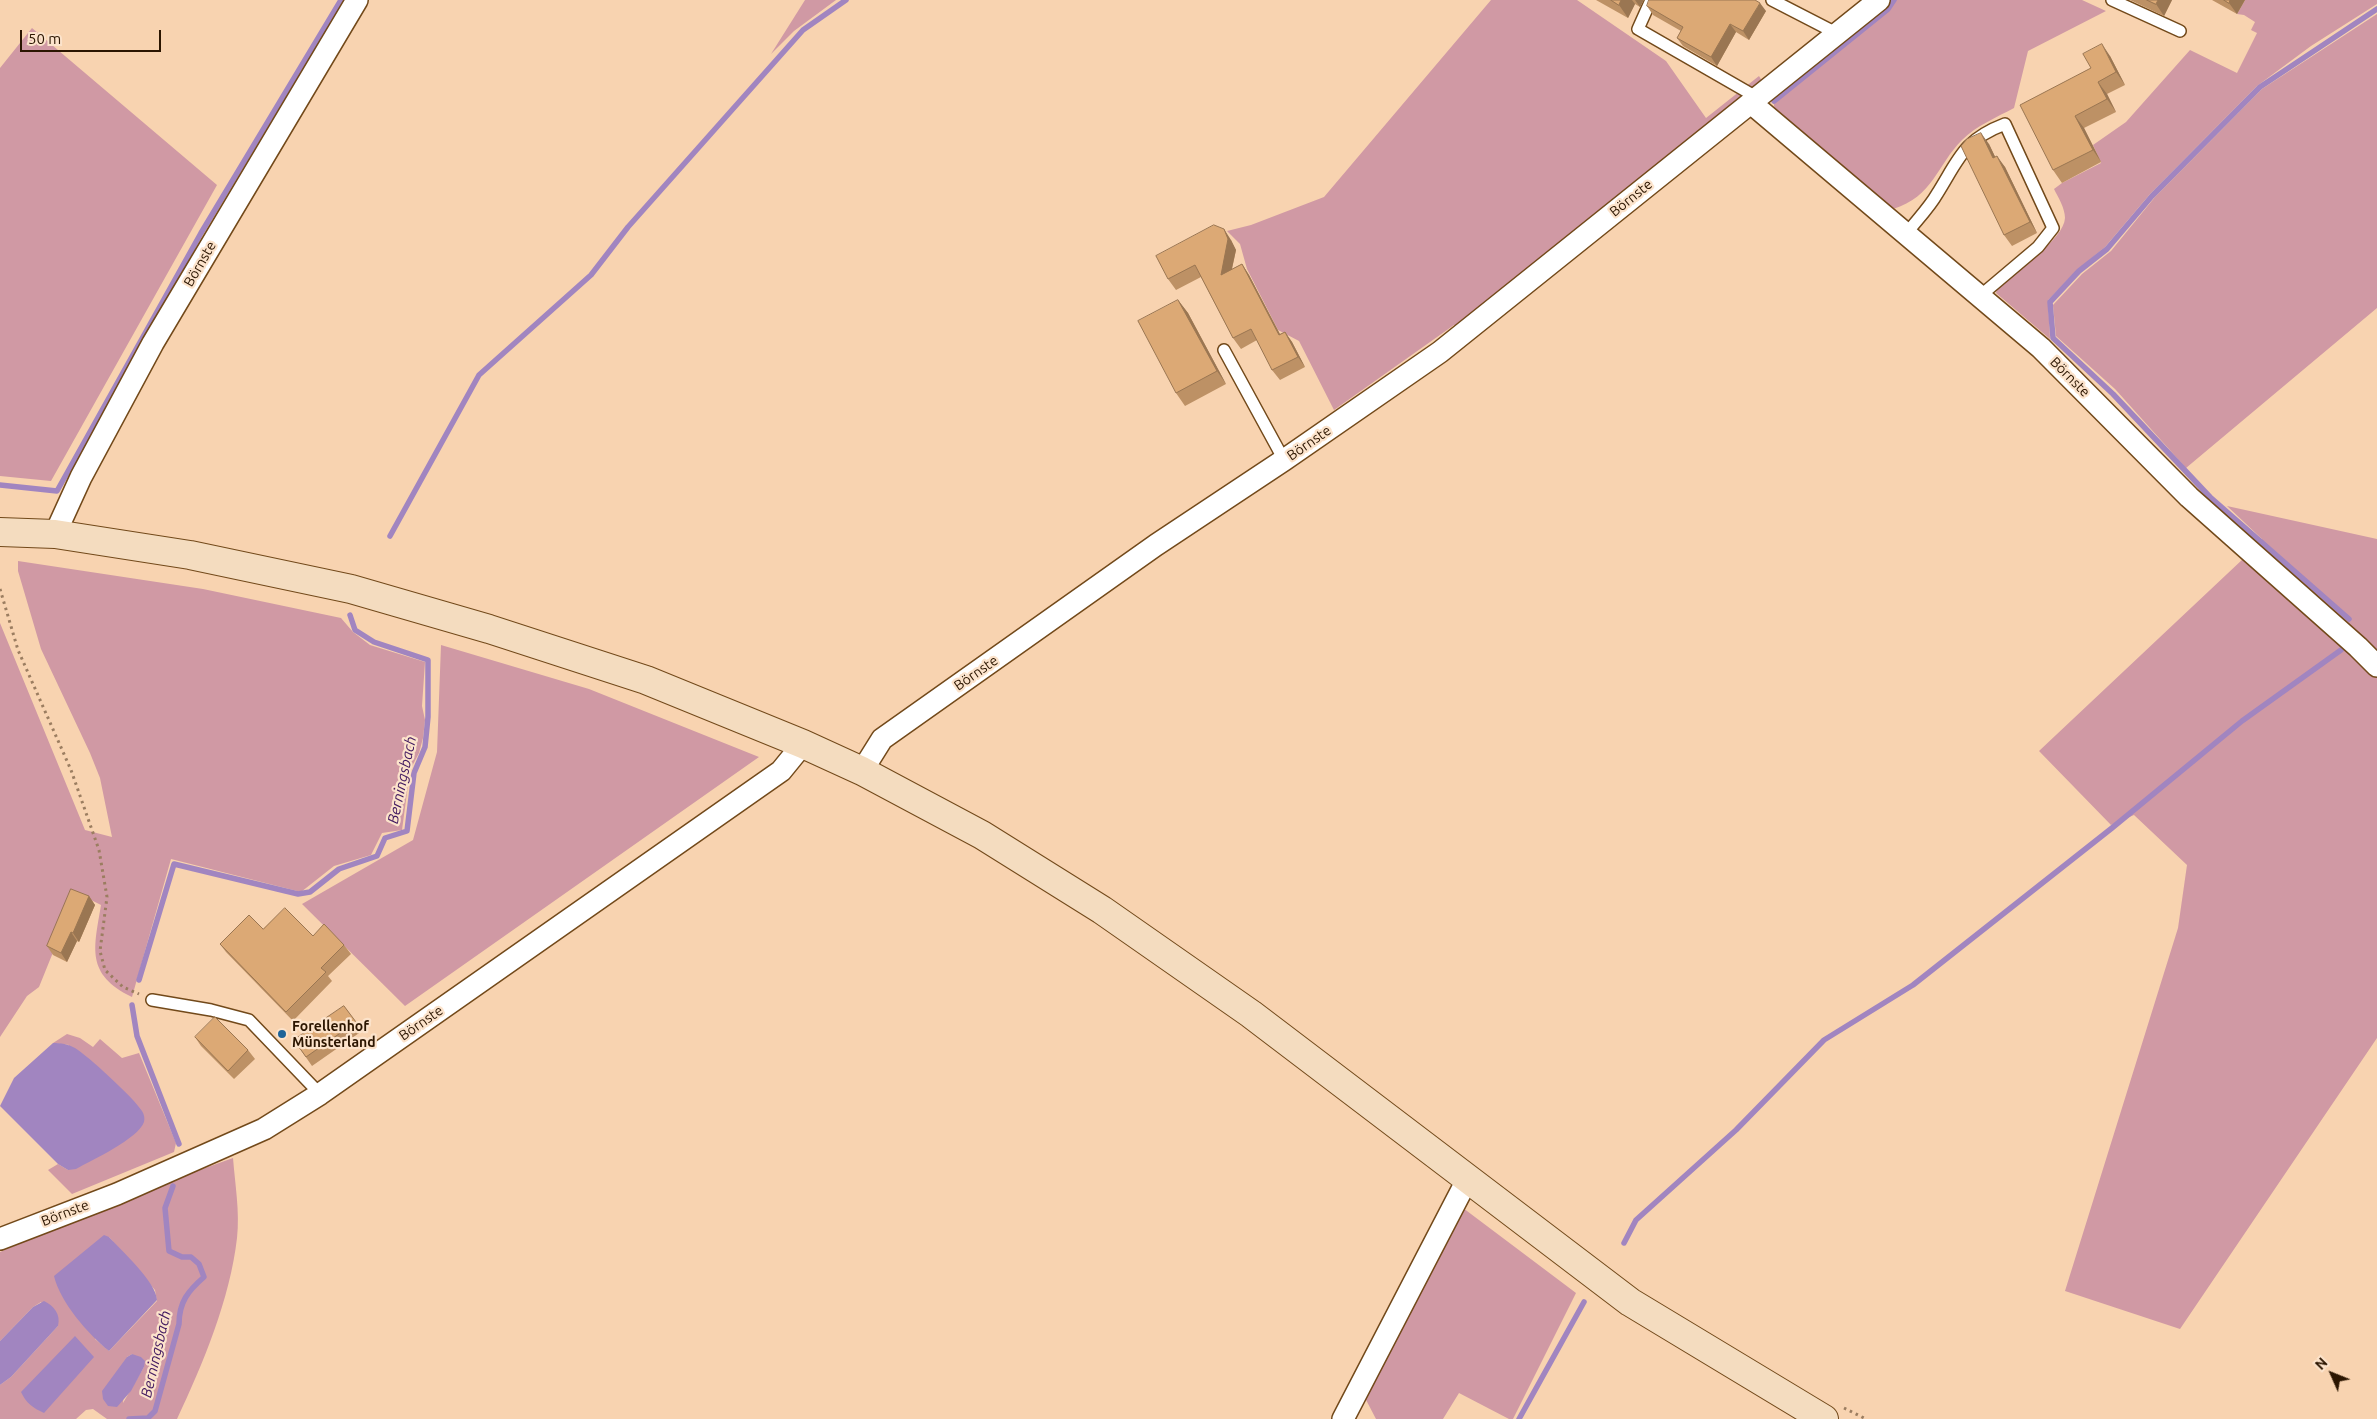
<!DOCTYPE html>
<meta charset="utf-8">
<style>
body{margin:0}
#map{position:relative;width:2377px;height:1419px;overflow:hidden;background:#f8d3b0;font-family:Ubuntu,sans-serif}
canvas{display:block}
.north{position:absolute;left:2307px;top:1349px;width:50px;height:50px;-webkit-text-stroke:4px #fce3cb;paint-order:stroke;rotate:314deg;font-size:14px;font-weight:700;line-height:20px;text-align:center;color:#2b1500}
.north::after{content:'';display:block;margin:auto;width:18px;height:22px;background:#2b1500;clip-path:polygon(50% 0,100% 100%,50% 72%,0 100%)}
.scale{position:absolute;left:20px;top:30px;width:141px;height:22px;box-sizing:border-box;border:2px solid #2b1500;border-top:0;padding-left:6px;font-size:15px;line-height:18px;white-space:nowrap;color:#2b1500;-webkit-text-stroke:4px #fce3cb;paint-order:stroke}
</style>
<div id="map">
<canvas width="2377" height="1419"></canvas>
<div class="north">N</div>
<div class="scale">50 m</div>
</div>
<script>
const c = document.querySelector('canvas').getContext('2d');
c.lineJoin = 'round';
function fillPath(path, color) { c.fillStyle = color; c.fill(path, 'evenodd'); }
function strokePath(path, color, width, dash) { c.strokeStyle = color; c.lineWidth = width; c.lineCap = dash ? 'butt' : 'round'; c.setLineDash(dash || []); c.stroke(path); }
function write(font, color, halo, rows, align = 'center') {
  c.font = font + ' Ubuntu,sans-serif'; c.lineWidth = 4.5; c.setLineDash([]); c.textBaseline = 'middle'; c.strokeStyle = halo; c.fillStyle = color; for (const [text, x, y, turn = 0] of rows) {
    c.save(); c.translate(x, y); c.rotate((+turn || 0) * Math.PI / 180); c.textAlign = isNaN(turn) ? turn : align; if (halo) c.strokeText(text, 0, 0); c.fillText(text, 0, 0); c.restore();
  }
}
fillPath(new Path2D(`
 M805 0H836L794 31 771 54Z
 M1491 0H1577L1666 61 1706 118 1759 76 1762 81 1456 327 1454 325 1334 410 1299 341 1278 330 1247 269 1240 244 1227 231 1251 225 1324 197Z
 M1890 0H2082L2106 11 2028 51 2014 108C1997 117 1976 126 1962 140 1937 165 1933 197 1893 209L1775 112 1773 98 1885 8Z
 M2245 0H2377V4L2311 46 2257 86 2150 194 2105 247 2077 270 2048 300 2050 339 1996 293 1998 285C2015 271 2064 240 2065 218 2065 208 2058 197 2054 189L2062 183 2101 163 2093 145 2126 122 2190 50 2237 73 2257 33 2251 30 2255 22 2244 15 2237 14Z
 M2377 14V308L2186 468 2115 389 2056 336 2053 305 2082 274 2111 251 2155 197 2262 89Z
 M32 28 217 185 51 481 0 476V68Z
 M2227 506 2377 539V1038L2180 1329 2065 1291 2178 928 2187 865 2134 815 2111 825 2039 751 2244 558 2262 539Z
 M18 561 203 589 341 618 353 632 370 645 425 662 422 706 425 720 423 738 419 753 410 770 402 830 382 833 371 855 334 866 301 892 171 859 132 997C85 974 94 948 101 905L77 893 39 987 27 996 0 1037V623L85 830 112 837 100 778 90 753 41 649 18 571Z
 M441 645 589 689 759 757 405 1006 302 904 413 840 437 752Z
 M67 1034 80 1038 93 1047 100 1039 122 1058 139 1053 176 1143 174 1152 72 1194 48 1170 58 1164 68 1170 69 1045 53 1043Z
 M233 1158C235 1184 240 1212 237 1238 230 1299 203 1364 177 1419H107L93 1409 86 1410 76 1419H0V1385L11 1377 58 1326 41 1302 33 1307 0 1341V1252L169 1181ZM109 1237 155 1290 157 1301 109 1351 95 1339ZM132 1354 144 1367 123 1403 127 1357Z
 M1463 1208 1576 1293 1513 1419H1509L1459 1393 1443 1419H1376L1364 1396Z`), '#d099a4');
fillPath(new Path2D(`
 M53 1043C61 1043 68 1044 75 1048 87 1055 135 1099 142 1111 144 1114 145 1118 144 1122 138 1139 92 1160 76 1169L68 1170 58 1164 0 1106 14 1078Z
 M104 1235 109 1237C121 1250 157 1283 157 1300L109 1351C88 1334 60 1302 54 1276Z
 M44 1301C54 1306 61 1314 58 1326L11 1377 0 1385V1341L33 1307Z
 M75 1336 94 1357 44 1413C33 1408 26 1403 21 1392Z
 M132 1354 141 1357 145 1361 144 1367 131 1391 117 1407 108 1406 103 1399 102 1391 127 1357Z`), '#a185c0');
strokePath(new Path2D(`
 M1774 101 1888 9 1894 0
 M0 485 57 491 201 233 341 0
 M390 536 479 375 591 275 628 227 803 30 846 0
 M2349 619 2210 497 2113 394 2053 338 2050 302 2079 271 2107 249 2152 196 2260 87 2377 9
 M139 980 174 864 298 894 310 892 339 869 377 856 385 838 407 831 414 773 425 747 428 717V660L374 642 355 630 350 615
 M132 1005 137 1036 179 1144
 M1624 1243 1636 1220 1736 1130 1824 1040 1913 985 2112 828 2242 721 2341 650
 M129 1419 148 1418 155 1411 179 1324C179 1302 188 1291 204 1277L199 1264 191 1257H182L169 1251 165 1208 173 1186
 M1519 1419 1584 1302`), '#a185c0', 5.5);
const service = new Path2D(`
 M1651 0 1638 29 1758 98
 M1772 0 1838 34
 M2112 0 2180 31
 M1906 234C1916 221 1929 208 1937 194 1959 159 1963 140 2005 124L2053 228 2038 247 1980 296
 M1224 350 1284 460
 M152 1000 211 1010 249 1020 320 1094`);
const minor = new Path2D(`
 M1751 103 2041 348 2189 497 2358 647 2377 666
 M55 534 81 477 153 343 357 0
 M862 771 882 739 1156 545 1284 460 1440 352 1879 0
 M0 1239 117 1194 264 1129 320 1094 781 771 803 744
 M1343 1419 1467 1180`);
const secondary = new Path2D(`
 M0 532 55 534 190 555 351 589 489 629 646 680 803 744 862 771 982 835 1102 910 1251 1014 1630 1302 1824 1419`);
strokePath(service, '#72491a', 14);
strokePath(minor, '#72491a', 24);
strokePath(secondary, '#72491a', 30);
strokePath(new Path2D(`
 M0 589 18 650 71 770 99 850 107 897 100 951 105 970 123 987 139 994
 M1844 1408 1866 1419`), '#9b7d60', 3, [2.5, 4]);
strokePath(service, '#fff', 11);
strokePath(minor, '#fff', 21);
strokePath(secondary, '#f4dcbf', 28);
fillPath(new Path2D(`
 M1596 0H1644L1640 7 1635 4 1628 18Z
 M2130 0H2172L2164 16Z
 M2212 0H2245L2237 14Z
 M1647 6 1766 11 1749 40 1736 32 1717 66 1683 46 1677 38 1681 31 1653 15Z
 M2110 56 2125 85 2107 94 2116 112 2084 128 2101 162 2062 183 2053 170 2091 68Z
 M1989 144 1995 157 2005 167 2037 233 2012 246 2004 235Z
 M1231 240 1236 250 1232 269 1242 264 1249 275 1280 334 1285 332 1292 342 1305 367 1280 380 1272 370 1257 340 1241 349 1233 338 1201 277 1176 290 1168 279Z
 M1178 300 1188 313 1226 384 1185 406 1176 393Z
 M89 896 95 905 79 942 77 941 67 962 53 955 47 946Z
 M263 929 313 936 344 945 351 954 328 976 332 981 293 1021 226 952 220 944Z
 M344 1006 362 1031 312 1066 294 1040Z
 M195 1037 248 1050 255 1059 234 1079 201 1046Z`), '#bd9165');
fillPath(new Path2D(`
 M1621 0H1632L1635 4 1628 18 1619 5Z
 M1635 0H1644L1640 7Z
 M2158 0H2172L2164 16 2156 4Z
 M2230 0H2245L2237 14 2229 3Z
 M1760 3 1766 11 1749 40 1743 31Z
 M1730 24 1736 32 1717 66 1711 57Z
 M2102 44 2110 56 2125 85 2116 72Z
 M2098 82 2107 94 2116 112 2107 99Z
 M2075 116 2084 128 2101 162 2093 150Z
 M1981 133 1989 144 2001 169 1993 158Z
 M1997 156 2005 167 2037 233 2030 222Z
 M1224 229 1231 240 1236 250 1228 286 1221 275Z
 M1242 264 1249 275 1286 346 1279 335Z
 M1178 300 1188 313 1226 384 1217 371Z
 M1285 332 1292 342 1305 367 1298 357Z
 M89 896 95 905 79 942 73 933Z
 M71 932 77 941 67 962 61 953Z`), '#9a7652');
const building = new Path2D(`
 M1611 0H1621L1619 5Z
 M1649 0H1755L1760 3 1743 31 1730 24 1711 57 1677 38 1683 27 1647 6Z
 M2147 0H2158L2156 4Z
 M2224 0H2230L2229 3Z
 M2102 44 2116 72 2098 82 2107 99 2075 116 2093 150 2053 170 2020 105 2091 68 2083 54Z
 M1981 133 1993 158 1997 156 2030 222 2004 235 1961 146 1967 139Z
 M1214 225 1224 229 1228 239 1221 275 1242 264 1279 335 1285 332 1298 357 1272 370 1251 329 1233 338 1195 265 1168 279 1156 256Z
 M1178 300 1217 371 1176 393 1138 321Z
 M71 889 89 896 73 933 71 932 61 953 47 946Z
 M285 908 313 936 324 924 344 945 321 968 326 972 286 1012 220 944 249 915 263 929Z
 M344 1006 356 1022 306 1057 294 1040Z
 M215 1017 248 1050 228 1071 195 1037Z`);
fillPath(building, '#dca975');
strokePath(building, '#9a7652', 1);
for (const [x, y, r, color] of [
 [282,1034,5,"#1e6398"]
]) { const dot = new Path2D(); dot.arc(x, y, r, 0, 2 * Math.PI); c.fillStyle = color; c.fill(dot); strokePath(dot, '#fce3cb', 2); }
write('14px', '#2b1500', '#fce3cb', [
 ["Börnste",1631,198,-39],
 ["Börnste",200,264,-60],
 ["Börnste",2070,377,45],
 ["Börnste",1309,443,-35],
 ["Börnste",976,673,-35],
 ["Börnste",421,1023,-35],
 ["Börnste",65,1213,-21]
]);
write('bold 14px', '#2b1500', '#fce3cb', [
 ["Forellenhof",292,1026],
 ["Münsterland",292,1042]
], 'left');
write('italic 15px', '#40185f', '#fce3cb', [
 ["Berningsbach",402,780,-78],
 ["Berningsbach",156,1354,-77]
]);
</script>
